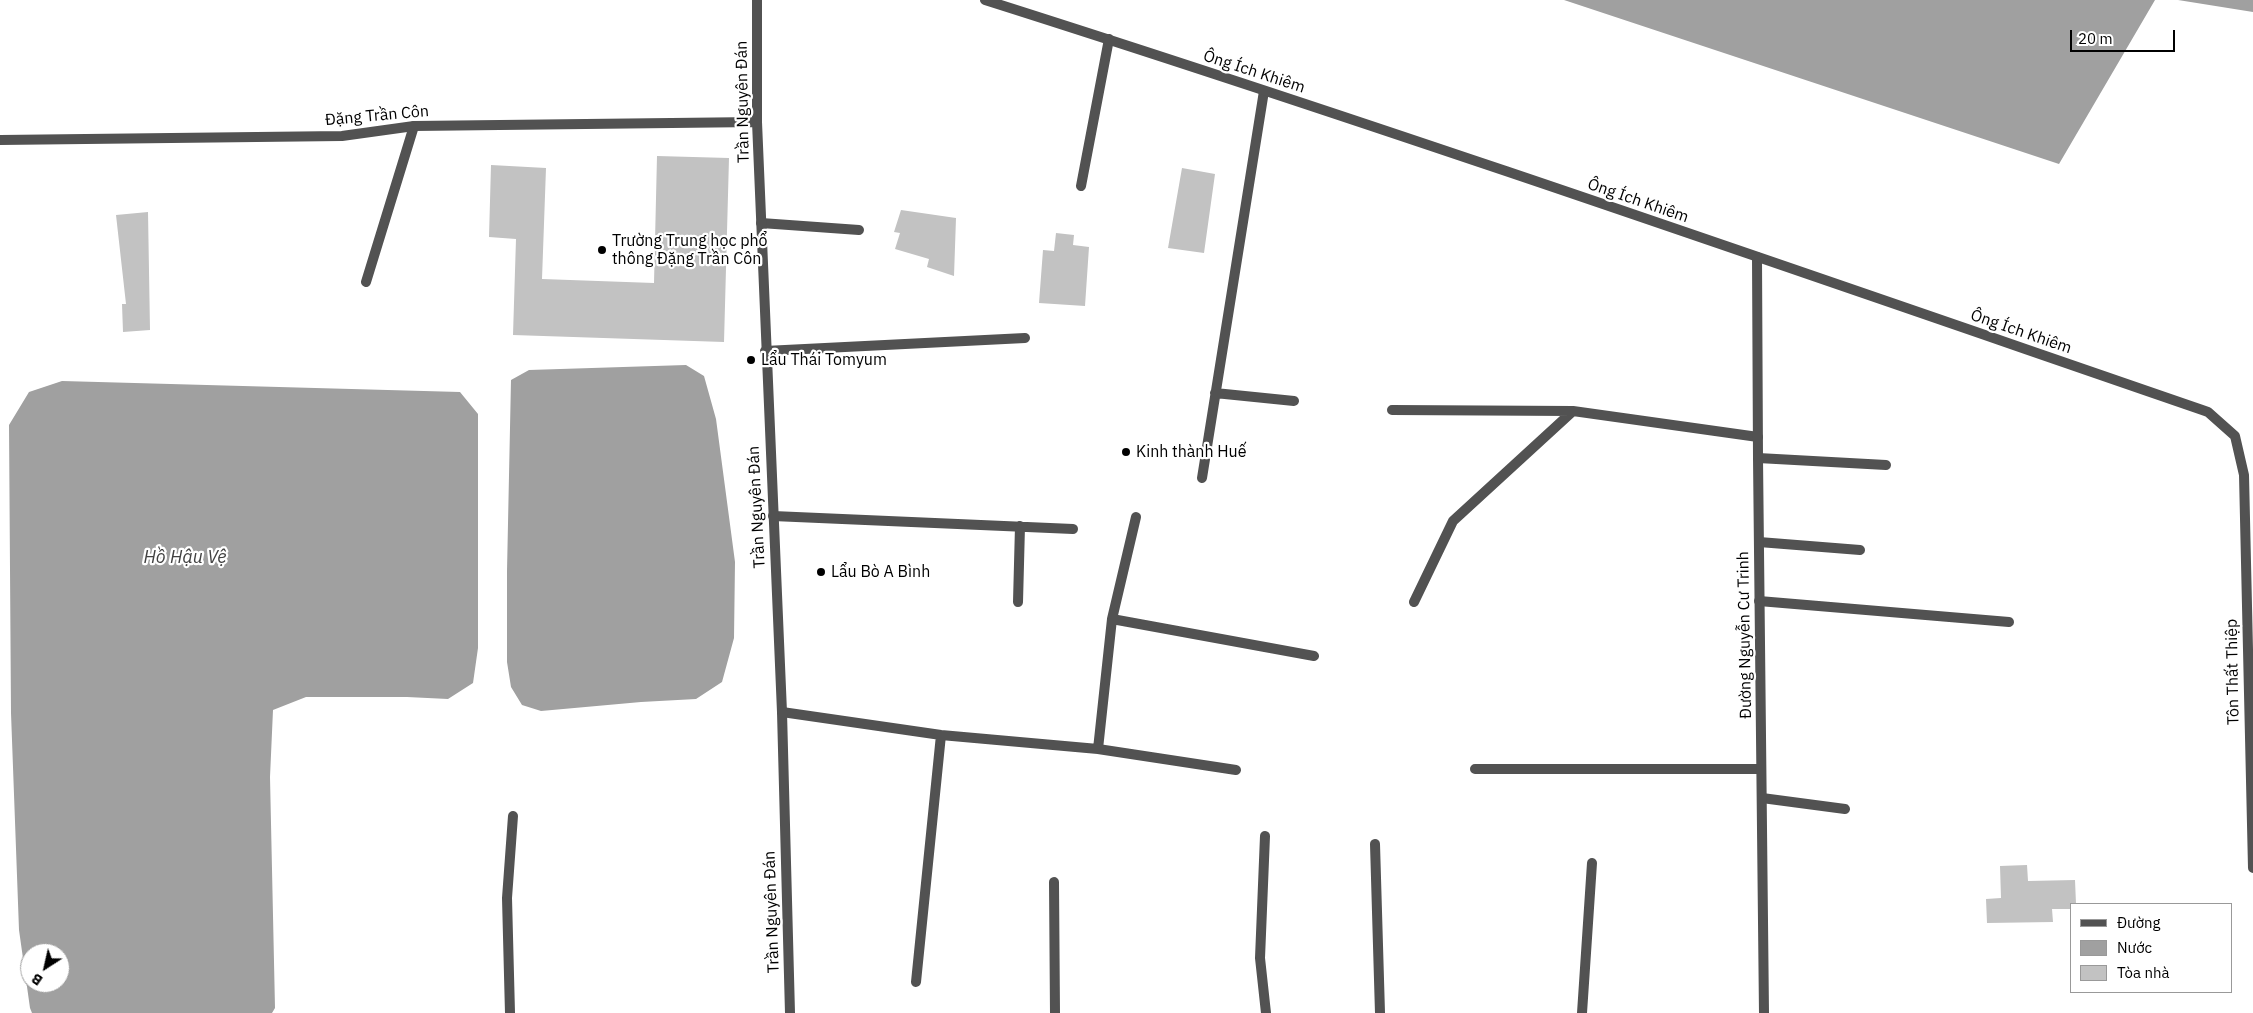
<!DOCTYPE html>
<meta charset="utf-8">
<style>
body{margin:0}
#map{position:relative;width:2253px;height:1013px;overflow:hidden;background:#fff;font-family:"IBM Plex Sans",sans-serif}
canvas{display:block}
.legend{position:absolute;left:2070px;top:903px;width:162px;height:90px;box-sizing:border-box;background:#fff;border:1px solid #999;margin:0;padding:6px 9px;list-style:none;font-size:15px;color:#000}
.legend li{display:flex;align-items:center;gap:10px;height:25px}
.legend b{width:25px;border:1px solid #999}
.north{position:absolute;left:20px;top:943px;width:50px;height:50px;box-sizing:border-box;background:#fff;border:1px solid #999;border-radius:50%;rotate:215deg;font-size:14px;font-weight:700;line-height:20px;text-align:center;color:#000}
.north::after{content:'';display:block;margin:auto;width:18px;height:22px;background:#000;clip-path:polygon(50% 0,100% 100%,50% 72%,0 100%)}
.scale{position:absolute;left:2070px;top:30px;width:105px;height:22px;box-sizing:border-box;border:2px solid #000;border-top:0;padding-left:6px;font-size:15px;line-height:18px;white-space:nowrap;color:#000;-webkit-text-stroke:4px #fff;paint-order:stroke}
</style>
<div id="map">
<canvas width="2253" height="1013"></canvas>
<ul class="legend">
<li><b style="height:6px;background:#525252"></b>Đường</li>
<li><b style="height:14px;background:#a0a0a0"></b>Nước</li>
<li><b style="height:14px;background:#c2c2c2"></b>Tòa nhà</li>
</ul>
<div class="north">B</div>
<div class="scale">20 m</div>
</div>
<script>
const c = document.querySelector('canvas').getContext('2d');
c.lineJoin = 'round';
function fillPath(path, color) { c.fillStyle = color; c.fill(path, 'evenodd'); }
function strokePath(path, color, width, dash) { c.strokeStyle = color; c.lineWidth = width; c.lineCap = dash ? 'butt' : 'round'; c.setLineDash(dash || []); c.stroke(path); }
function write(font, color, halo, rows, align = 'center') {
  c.font = font + ' "IBM Plex Sans",sans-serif'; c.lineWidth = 4.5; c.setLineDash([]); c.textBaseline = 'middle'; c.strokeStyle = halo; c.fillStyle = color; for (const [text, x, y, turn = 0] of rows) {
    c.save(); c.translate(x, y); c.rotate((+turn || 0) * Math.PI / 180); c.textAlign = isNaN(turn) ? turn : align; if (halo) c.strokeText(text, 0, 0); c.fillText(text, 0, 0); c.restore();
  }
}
fillPath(new Path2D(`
 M1564 0H2155L2059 164Z
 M2178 0H2253V12Z
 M686 365 704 376 716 419 735 562 734 638 722 682 696 699 641 702 541 711 522 705 511 687 507 662V571L511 380 529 370Z
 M62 381 460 392 478 414V648L473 683 448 699 407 697H306L273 710 270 777 275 1008 272 1013H32L30 1008 19 930 11 713 9 425 29 392ZM30 953H60V983H30Z`), '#a0a0a0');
fillPath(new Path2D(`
 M657 156 729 158 724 342 513 335 516 239 489 237 491 165 546 168 542 279 654 283Z
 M1182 168 1215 174 1204 253 1168 248Z
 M901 210 956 218 954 276 927 267 929 259 895 249 900 233 894 232Z
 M148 212 150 330 123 332 122 304H126L116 215Z
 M1056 233 1074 235 1073 245 1089 247 1085 306 1039 303 1043 250 1054 251Z
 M2027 865 2028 881 2075 880 2076 904H2072V909H2052L2053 922 1987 923 1986 899 2001 898 2000 866Z`), '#c2c2c2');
strokePath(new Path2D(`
 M1081 186 1109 39
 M761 223 859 230
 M366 282 414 126
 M765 351 1025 338
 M1215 393 1294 401
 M1392 410 1573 411 1758 437
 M1758 458 1886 465
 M1202 478 1264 91
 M773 516 1073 529
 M1759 542 1860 550
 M1759 601 2009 622
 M1018 602 1020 526
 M1414 602 1453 521 1573 411
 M1112 619 1314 656
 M782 712 941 735 1098 749 1236 770
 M1098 749 1112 619 1136 517
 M1475 769H1761
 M1762 798 1845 809
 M1265 836 1260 958 1266 1013
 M1375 844 1380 1013
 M1054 882 1055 1013
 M916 982 941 735
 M510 1013 507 898 513 816
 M1582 1013 1592 863`), '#525252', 10);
strokePath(new Path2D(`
 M757 0V122L782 712 790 1013
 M0 140 342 136 414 126 757 122
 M1757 257 1758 458 1764 1013`), '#525252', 10);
strokePath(new Path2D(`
 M985 0C1395 130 1801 272 2208 412L2235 436 2244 475 2253 868`), '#525252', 10);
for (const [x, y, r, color] of [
 [602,250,5,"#000"],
 [751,360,5,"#000"],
 [1126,452,5,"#000"],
 [821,572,5,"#000"]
]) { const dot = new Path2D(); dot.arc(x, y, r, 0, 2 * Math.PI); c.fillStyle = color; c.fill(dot); strokePath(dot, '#fff', 2); }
write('16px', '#000', '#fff', [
 ["Ông Ích Khiêm",1254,72,18],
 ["Trần Nguyên Đán",743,102,-91],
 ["Đặng Trần Côn",377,116,-5],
 ["Ông Ích Khiêm",1638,201,19],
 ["Ông Ích Khiêm",2021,332,19],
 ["Trần Nguyên Đán",757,507,-93],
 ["Đường Nguyễn Cư Trinh",1745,635,-91],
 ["Tôn Thất Thiệp",2233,672,-91],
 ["Trần Nguyên Đán",772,912,-92]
]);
write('16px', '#000', '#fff', [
 ["Trường Trung học phổ",612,241],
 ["thông Đặng Trần Côn",612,259],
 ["Lẩu Thái Tomyum",761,360],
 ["Kinh thành Huế",1136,452],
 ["Lẩu Bò A Bình",831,572]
], 'left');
write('italic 18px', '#414141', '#fff', [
 ["Hồ Hậu Vệ",185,558]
]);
</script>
